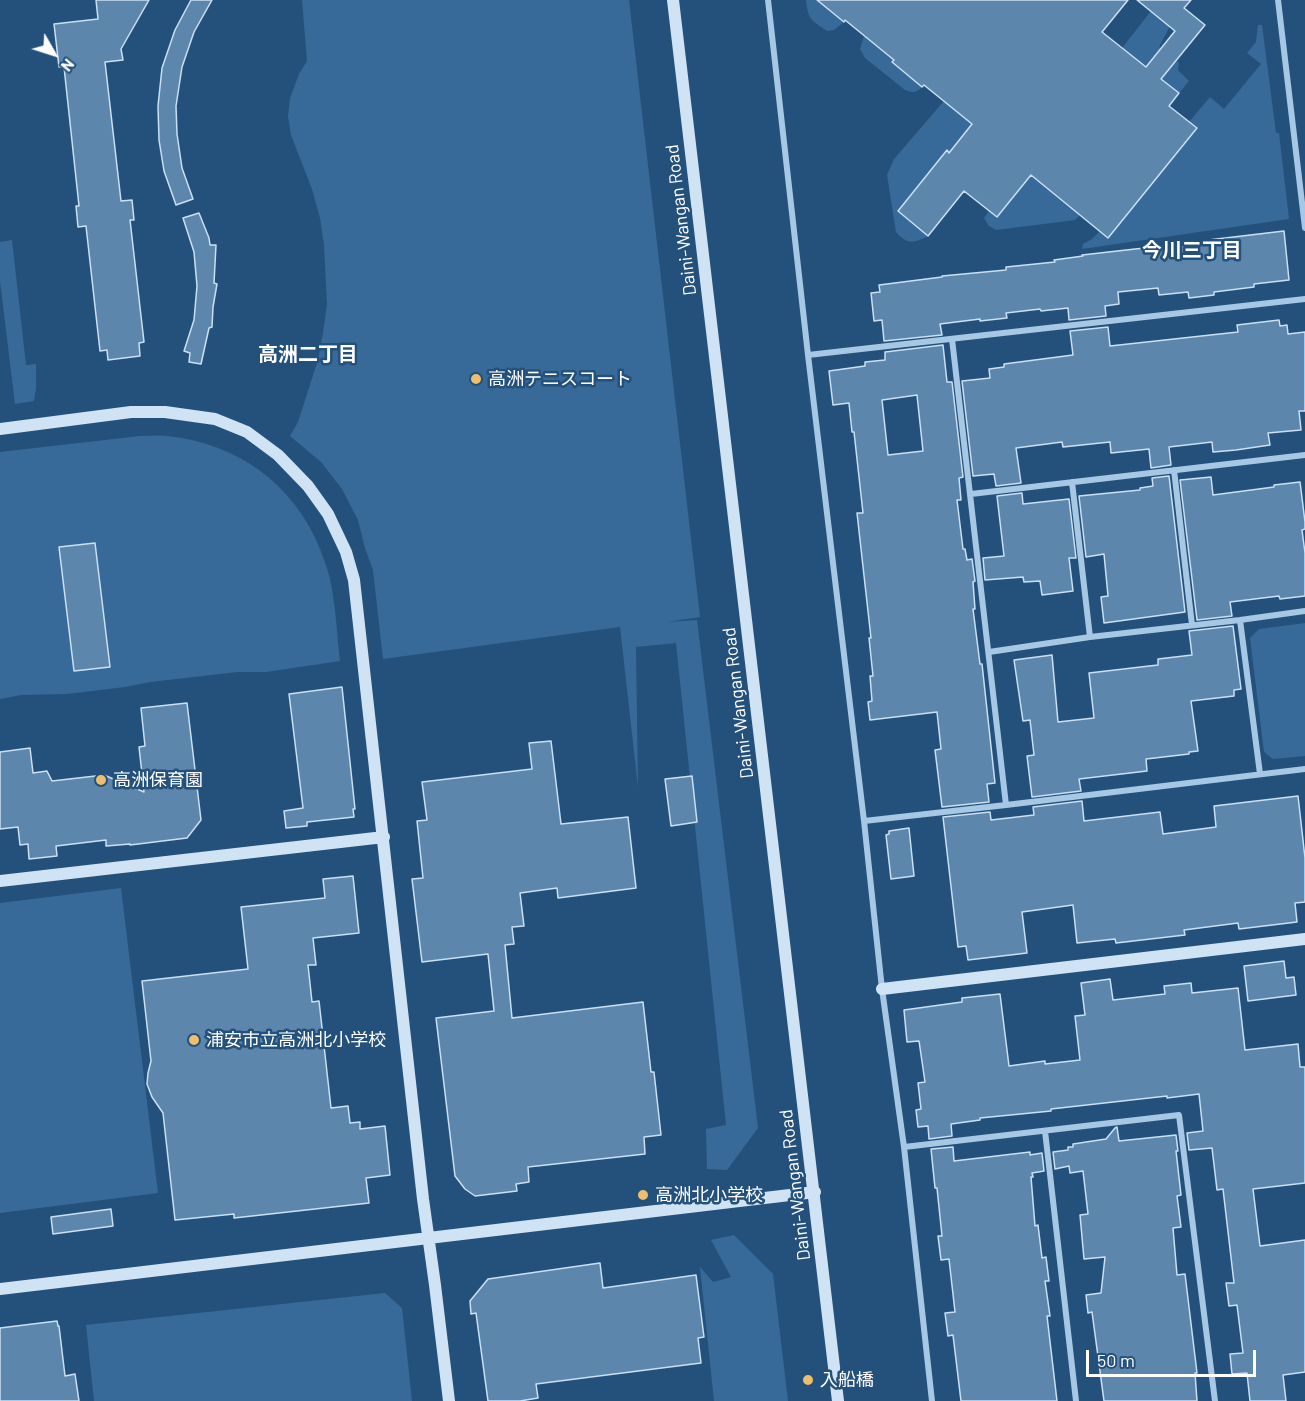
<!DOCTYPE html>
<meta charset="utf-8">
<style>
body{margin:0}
#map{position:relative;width:1305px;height:1401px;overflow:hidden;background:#24517b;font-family:Barlow,sans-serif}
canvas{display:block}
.north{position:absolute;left:24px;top:24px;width:60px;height:60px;-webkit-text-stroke:4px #24517b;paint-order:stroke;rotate:129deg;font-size:16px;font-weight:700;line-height:24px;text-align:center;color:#fff}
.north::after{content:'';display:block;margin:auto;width:21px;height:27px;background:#fff;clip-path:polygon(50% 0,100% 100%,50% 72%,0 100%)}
.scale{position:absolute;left:1086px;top:1350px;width:170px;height:27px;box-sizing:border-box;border:3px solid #fff;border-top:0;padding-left:8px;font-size:18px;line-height:21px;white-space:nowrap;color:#fff;-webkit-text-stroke:4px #24517b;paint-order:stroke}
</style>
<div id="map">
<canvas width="1305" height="1401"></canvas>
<div class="north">N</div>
<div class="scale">50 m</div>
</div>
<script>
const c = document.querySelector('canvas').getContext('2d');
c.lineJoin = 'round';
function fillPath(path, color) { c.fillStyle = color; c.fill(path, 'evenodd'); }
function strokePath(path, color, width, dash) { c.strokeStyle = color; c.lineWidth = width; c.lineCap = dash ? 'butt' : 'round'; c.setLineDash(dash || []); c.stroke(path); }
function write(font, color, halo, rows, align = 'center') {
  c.font = font + ' Barlow,"Noto Sans JP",sans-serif'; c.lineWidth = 5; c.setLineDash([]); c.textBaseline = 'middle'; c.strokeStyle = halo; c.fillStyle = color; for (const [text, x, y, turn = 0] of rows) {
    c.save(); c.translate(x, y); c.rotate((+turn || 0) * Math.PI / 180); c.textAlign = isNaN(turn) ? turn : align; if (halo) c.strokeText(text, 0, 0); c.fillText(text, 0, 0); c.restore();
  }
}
fillPath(new Path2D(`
 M302 0H629L700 617 667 622 697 620 758 1128 727 1170 707 1169 706 1129 726 1125 676 643 636 647 638 787 620 627 383 659 373 570 365 548 358 520 342 489 321 462 290 436 298 422 318 360 323 333 327 304 324 245 320 218 312 189 291 135 288 116 290 98 299 74 307 61Z
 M806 0H817L844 22 834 30 827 31C811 20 808 20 806 0Z
 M942 0 892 62 922 87C916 93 913 93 905 90L865 58 860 49 864 36 872 42Z
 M1038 0 974 172 946 151 898 211 928 236C914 243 907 245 896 232L887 175 894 159 944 101 951 107Z
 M1151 11 1170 26 1159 47 1179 63 1178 70 1189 81 1179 93 1149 69 1080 215 1075 220 996 230 989 226 984 218 989 211 997 217 1129 54 1122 48Z
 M1258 25H1262L1276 133H1279L1289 219 1082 249 1083 244 1092 239 1101 230 1197 128 1189 122 1210 97 1224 109 1261 64 1247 53 1256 42Z
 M12 240 26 365 36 364V388L34 401 15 404 0 281V242Z
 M140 436C149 436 158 435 167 436 237 443 294 484 320 549 324 560 329 572 331 584 336 609 337 636 340 661L266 672H238L150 682 125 687 67 694 21 695 0 699V452Z
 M1305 623V756L1273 759 1264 752 1250 638 1259 629Z
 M121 888 158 1193 0 1213V903Z
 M734 1235 773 1274 788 1401H714L700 1267 713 1282 731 1277 711 1240Z
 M385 1293 402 1308 412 1401H94L86 1325Z`), '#376a99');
const building = new Path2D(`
 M96 0H149L121 49 123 60 105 62 121 201 132 200 134 220H130L144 342 139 343 140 356 108 360 107 350 100 351 86 226 78 227 76 206H79L64 67H59L54 24 98 19Z
 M191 0H212L194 32 182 67 176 106 177 134 182 168 193 199 176 205 164 171 159 140 158 106 162 68 175 30Z
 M817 0H1128L1102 32 1146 67 1175 31 1137 0H1191L1184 8 1205 25 1161 79 1179 93 1169 106 1197 128 1108 238 1031 175 997 217 964 191 928 236 898 211 947 150 949 153 972 124 924 85 922 87 892 62 894 60 845 20 844 22Z
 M199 213 209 238 210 245H216L214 283 217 284 213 307 212 327 209 328 201 364 189 362 190 353 184 351 194 320 197 286 194 252 183 218Z
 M1284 231 1289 280 1254 284V287L1214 292V295L1189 298 1188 292 1159 295 1158 288 1118 292 1119 304 1105 306 1106 316 1069 320 1068 308 1041 311 1040 309 1006 313 1007 318 980 321V319L940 324 942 335 884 341 882 320 874 321 871 293 880 292 879 285 942 277V276L1006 270V267L1055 262 1054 260 1083 256 1082 255 1144 248V250L1183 246V243Z
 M1279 320 1280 326 1287 325 1288 334 1305 332V411H1299L1301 430 1268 433 1270 445 1236 450 1213 452 1212 442 1169 447 1171 465 1151 468 1149 449 1111 453 1110 442 1063 447 1062 442 1016 448 1021 483 996 486 994 474 973 476 962 381 990 378 989 369 1004 367V364L1073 355 1070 331 1108 327 1110 346 1238 332 1237 325Z
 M943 345 947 382H952L963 477 959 478 961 500H957L963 549H965L967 560 972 559 975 581 973 582 975 609H973L980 664H982L995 783 987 784 989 802 942 807 935 750 941 749 937 712 870 720 868 702 872 701 870 676H873L869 638H871L857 513H863L854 432H852L849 403 833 405 829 371 865 366V362L885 360V352ZM917 395 923 451 888 455 882 400Z
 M1169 476 1185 612 1104 623 1101 597 1108 596 1104 554 1086 557 1079 496 1140 490V488L1153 486 1152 478Z
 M1211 477 1213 495 1274 487V485L1300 482 1305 522V529L1302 530 1305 553V596L1280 599 1279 596 1230 602 1232 616 1197 620 1180 480Z
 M1022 493 1023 504 1069 499 1076 558H1069L1073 591 1042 595 1040 581 1024 582 1023 577 985 580 983 558 1004 556 997 496Z
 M95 543 110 667 74 671 59 547Z
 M1233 626 1241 689 1234 690V696L1191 701 1198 751 1189 752V754L1146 759 1147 771 1079 779 1081 791 1032 797 1027 756 1034 755 1030 720 1023 721 1014 660 1052 655 1058 722 1094 718 1089 673 1158 665V659L1192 655 1189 631Z
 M342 687 355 809H353L354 817 307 822V826L286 828 284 811 303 808 289 694Z
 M187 703 201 820 187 838 130 845V844L106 846V840L56 846 57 856 29 859 28 844 20 845 18 827 0 829V752L30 748 33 773 47 771 52 781 104 775 144 792 139 747 145 746 141 708Z
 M551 741 561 824 628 817 636 888 558 898 557 888 520 893 524 926 512 927 514 944 505 945 512 1018 643 1002 651 1072H654L661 1135 644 1137 645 1154 528 1167 529 1182 516 1184 517 1191 475 1196 465 1189 455 1176 436 1018 494 1011 488 954 422 962 412 879 423 878 417 821 427 820 422 782 532 769 529 743Z
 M692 776 697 822 671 826 665 779Z
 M1298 796 1305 858V902L1295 903 1297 922 1239 929 1238 923 1184 930 1185 935 1116 943 1115 939 1077 943 1073 905 1022 912 1027 953 968 960 966 946 958 947 943 817 990 812 991 820 1034 815 1033 807 1082 801 1084 821 1160 812 1163 834 1216 827 1214 806Z
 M909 828 914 876 891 879 886 835 889 834V831Z
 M353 876 359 933 313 938 316 965H308L312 1002 319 1001 331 1108 348 1106 350 1123 360 1122V1129L385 1126 390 1175 366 1178 369 1203 234 1218V1214L175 1220 163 1113 152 1097 147 1084 148 1073 151 1061 142 981 248 969 241 907 325 898 323 879Z
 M1284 961 1286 978 1294 977 1296 995 1248 1001 1244 966Z
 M1110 979 1113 1000 1165 994 1164 986 1191 983 1192 993 1238 988 1245 1050 1298 1044 1300 1067H1305V1183L1253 1189 1260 1246 1305 1240V1372L1283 1375 1286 1401H1250L1247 1373 1232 1374 1230 1354 1243 1353 1237 1305 1229 1306 1226 1283H1234L1223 1189 1217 1190 1212 1148 1189 1150 1187 1133 1203 1131 1199 1094 1167 1098V1096L1051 1109V1111L980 1118V1120L951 1124 952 1136 929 1139 928 1126 918 1127 916 1110 921 1109 918 1083 925 1082 919 1041 907 1042 904 1010 962 1002V998L1000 994 1009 1066 1045 1061V1064L1080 1060 1075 1016 1085 1015 1081 983Z
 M1117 1127 1119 1141 1176 1135 1178 1151H1176L1181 1195 1177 1196 1181 1227 1173 1228 1177 1275 1185 1274 1197 1373H1195L1197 1401H1104L1092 1312 1088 1313 1086 1295 1101 1293 1105 1257 1084 1259 1080 1215 1088 1214 1083 1171 1070 1173 1069 1166 1055 1169 1053 1152 1068 1150V1147H1073V1144L1106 1139 1115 1128Z
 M953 1147 954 1161 1030 1152V1155L1042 1153 1044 1171 1032 1173 1033 1177H1031L1035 1226 1038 1225 1042 1258 1046 1257 1049 1281H1045L1050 1316H1047L1057 1401H961L953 1335 948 1336 945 1313 955 1312 949 1259 941 1260 938 1236H942L937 1188H935L931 1149Z
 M111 1209 113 1226 53 1234 51 1217Z
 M600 1263 603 1288 696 1275 704 1337 698 1338 701 1363 536 1384 538 1398 520 1401H488L476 1313 471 1314 470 1301 488 1279Z
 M57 1321 58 1326H59L65 1376 75 1374 79 1401H0V1328Z`);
fillPath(building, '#5d86ad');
strokePath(building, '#cae0f4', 1.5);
strokePath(new Path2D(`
 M768 0 808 355 864 821 882 989 904 1147 932 1401
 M1278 0 1305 228
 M952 339 1006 805
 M808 355 1305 299
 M1174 470 1192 625
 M1072 482 1090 637
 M971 494 1305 455
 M1240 620 1260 774
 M989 652 1090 637 1240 620 1305 611
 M864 821 1006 805 1305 769
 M1045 1131 1076 1401
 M904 1147 1179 1115 1215 1401`), '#a7c8e5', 6);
strokePath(new Path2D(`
 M673 0 838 1401
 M0 429 131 412H165L215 419 247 432 278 455 308 486 328 514 346 552 354 580 423 1199 435 1285 449 1401
 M0 881 384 837
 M882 989 1305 939
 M0 1289 815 1192`), '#d0e3f4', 12);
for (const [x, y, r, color] of [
 [476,379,6,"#efbe6b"],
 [101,780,6,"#efbe6b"],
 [194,1040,6,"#efbe6b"],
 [643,1195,6,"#efbe6b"],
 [808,1380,6,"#efbe6b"]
]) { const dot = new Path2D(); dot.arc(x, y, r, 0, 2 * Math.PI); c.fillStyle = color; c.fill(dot); strokePath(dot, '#24517b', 2); }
write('18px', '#fff', '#24517b', [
 ["Daini-Wangan Road",681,220,-97],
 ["Daini-Wangan Road",738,703,-97],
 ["Daini-Wangan Road",795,1185,-97]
]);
write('18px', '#fff', '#24517b', [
 ["高洲テニスコート",488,379],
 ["高洲保育園",113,780],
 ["浦安市立高洲北小学校",206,1040],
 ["高洲北小学校",655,1195],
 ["入船橋",820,1380]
], 'left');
write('bold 20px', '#fff', '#24517b', [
 ["今川三丁目",1192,250],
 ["高洲二丁目",308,354]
]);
</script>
